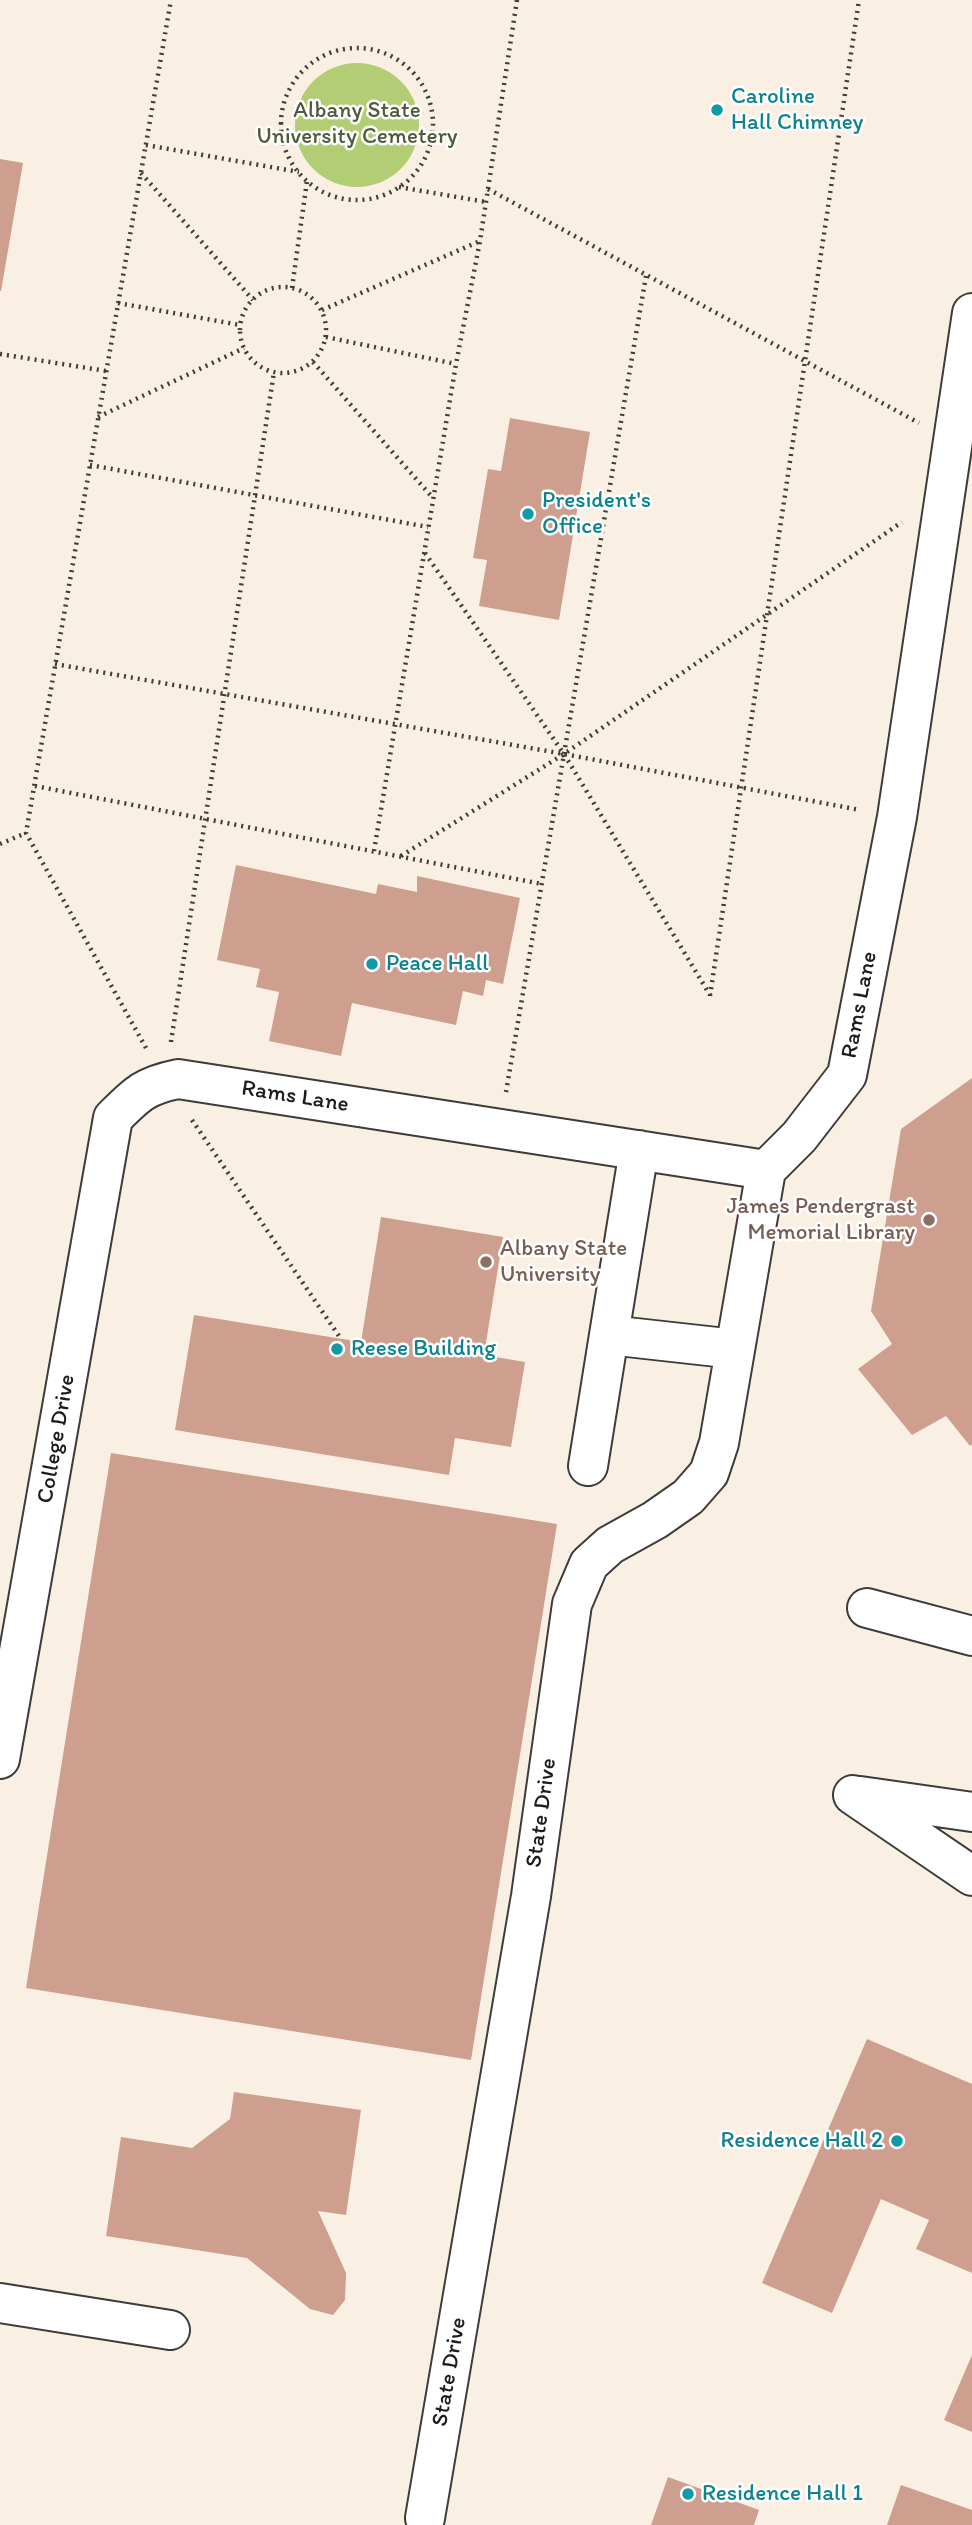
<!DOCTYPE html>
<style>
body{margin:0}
canvas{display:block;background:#f9f0e3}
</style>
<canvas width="972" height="2525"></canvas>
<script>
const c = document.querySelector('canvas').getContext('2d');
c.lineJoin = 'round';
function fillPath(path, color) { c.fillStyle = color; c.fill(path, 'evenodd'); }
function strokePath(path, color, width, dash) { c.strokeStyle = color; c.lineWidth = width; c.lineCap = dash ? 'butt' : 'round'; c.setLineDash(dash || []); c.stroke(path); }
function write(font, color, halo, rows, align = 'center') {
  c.font = font + ' Itim,sans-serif'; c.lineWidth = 5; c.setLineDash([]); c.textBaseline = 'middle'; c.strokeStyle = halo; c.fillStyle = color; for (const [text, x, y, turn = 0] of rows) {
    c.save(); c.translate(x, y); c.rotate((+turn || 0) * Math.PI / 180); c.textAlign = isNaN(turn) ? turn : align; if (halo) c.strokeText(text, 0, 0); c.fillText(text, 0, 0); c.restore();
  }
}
fillPath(new Path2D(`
 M295 125a62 62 0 1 1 124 0a62 62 0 1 1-124 0Z`), '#b2cd73');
fillPath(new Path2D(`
 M710 110a7 7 0 1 1 14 0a7 7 0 1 1-14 0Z
 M0 159 23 163 1 291H0Z
 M510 418 590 432 559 620 479 606 487 560 473 558 488 469 501 471Z
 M236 865 376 894 378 884 417 892V876L520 898 503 984 486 980 483 996 463 991 456 1025 352 1003 341 1056 269 1041 279 992 256 987 260 969 217 960Z
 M972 1078V1444L970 1446 946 1416 912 1435 858 1369 892 1344 871 1311 901 1129Z
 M381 1217 503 1237 484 1355 525 1362 511 1447 455 1438 449 1475 175 1430 194 1315 361 1342Z
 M111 1453 557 1524 471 2060 26 1988Z
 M867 2039 972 2084V2273L916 2249 929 2220 881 2199 832 2313 762 2283Z
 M234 2092 361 2110 346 2215 318 2211 346 2273 345 2300 333 2315 310 2309 247 2258 106 2236 121 2137 192 2148 230 2119Z
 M972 2355V2432L944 2420Z
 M668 2477 759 2510 754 2525H651Z
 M901 2485 972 2510V2525H887Z`), '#ce9e8e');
const minor = new Path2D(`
 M639 1150 609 1335 735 1349
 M766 1170 799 1137 847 1075 897 817 972 313
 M588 1466 609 1335
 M867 1608 972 1636
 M0 1759 113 1118C137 1094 144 1086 178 1079L766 1170
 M853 1795 972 1876
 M860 1796 972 1812
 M0 2303 170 2330
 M425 2518 531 1896 572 1604 589 1564 610 1545 655 1520 688 1497 709 1473 719 1443 766 1170`);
strokePath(minor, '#3d3c3a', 42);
strokePath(new Path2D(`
 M281 124a76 76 0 1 1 152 0a76 76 0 1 1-152 0Z
 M146 145 299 172
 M141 173 253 300
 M399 187 486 202
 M488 189 919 423
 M240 330a43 43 0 1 1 86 0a43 43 0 1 1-86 0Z
 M292 288 307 181
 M118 303 240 325
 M322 310 480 241
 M326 337 456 364
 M0 354 106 371
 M313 362 433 498
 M98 417 244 348
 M90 465 428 527
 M425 553 564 754 710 995
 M55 664 564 754 860 810
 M35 786 542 884
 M0 844 26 833
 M374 851 456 364 480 241 517 0
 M401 856 564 754 902 522
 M710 996 859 0
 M171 1042 274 372
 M146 1048 26 833 171 0
 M506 1092 646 276
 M192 1120 341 1339`), '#3d3c3a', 4.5, [2, 5]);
strokePath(minor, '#fff', 38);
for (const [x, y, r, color] of [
 [717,110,7,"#0f9aa8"],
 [528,514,7,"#0f9aa8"],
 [372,964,7,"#0f9aa8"],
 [929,1220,7,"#8d6e63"],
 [486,1262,7,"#8d6e63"],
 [337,1349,7,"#0f9aa8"],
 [897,2141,7,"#0f9aa8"],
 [688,2494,7,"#0f9aa8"]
]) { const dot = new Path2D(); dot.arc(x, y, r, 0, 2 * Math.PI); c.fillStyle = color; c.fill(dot); strokePath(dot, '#fff', 2.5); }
write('23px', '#0d838f', '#fff', [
 ["Caroline",731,97],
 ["Hall Chimney",731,123],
 ["President's",542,501],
 ["Office",542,527],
 ["Peace Hall",386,964],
 ["Reese Building",351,1349],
 ["Residence Hall 2",883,2141,"right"],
 ["Residence Hall 1",702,2494]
], 'left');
write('23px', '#505a3a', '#fff', [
 ["Albany State",357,111],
 ["University Cemetery",357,137]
]);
write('23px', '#1c1c1c', '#fff', [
 ["Rams Lane",860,1005,-79],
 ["Rams Lane",295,1097,9],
 ["College Drive",57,1439,-80],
 ["State Drive",542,1813,-82],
 ["State Drive",450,2372,-80]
]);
write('23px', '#785e54', '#fff', [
 ["James Pendergrast",915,1207],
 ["Memorial Library",915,1233],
 ["Albany State",500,1249,"left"],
 ["University",500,1275,"left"]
], 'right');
</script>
